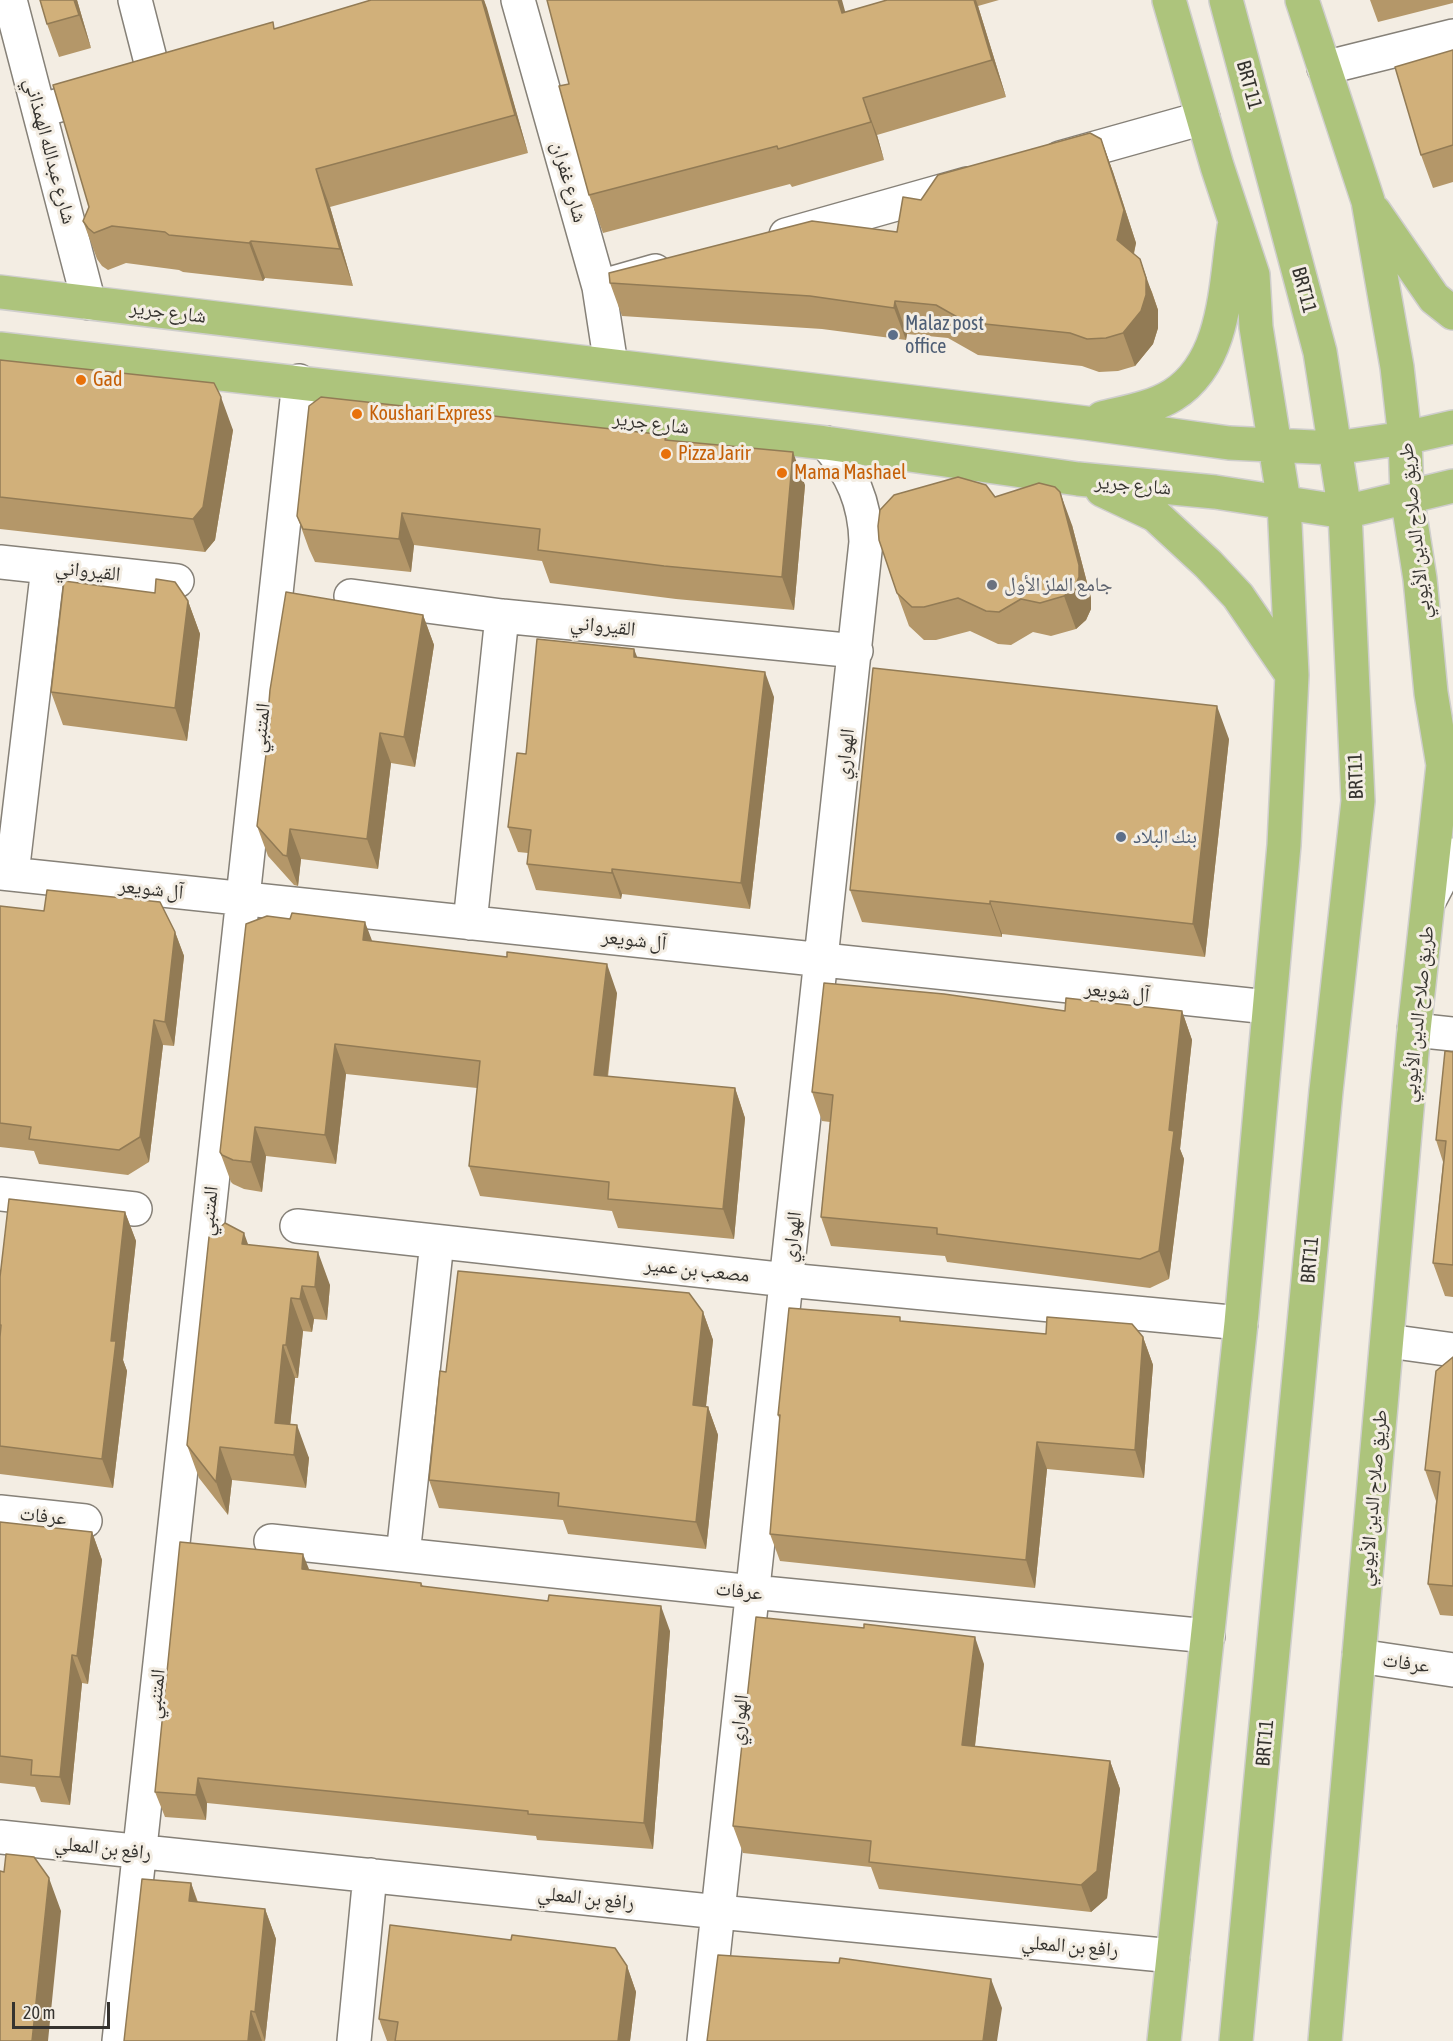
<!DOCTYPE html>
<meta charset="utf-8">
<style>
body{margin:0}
#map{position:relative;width:1453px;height:2041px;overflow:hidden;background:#f3ede3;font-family:"Asap Condensed",sans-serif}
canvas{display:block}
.scale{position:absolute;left:12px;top:2002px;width:98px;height:27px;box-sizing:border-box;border:3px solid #35332f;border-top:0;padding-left:8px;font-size:18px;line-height:21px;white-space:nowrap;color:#35332f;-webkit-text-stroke:4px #f3ede3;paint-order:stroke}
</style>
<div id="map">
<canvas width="1453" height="2041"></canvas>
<div class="scale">20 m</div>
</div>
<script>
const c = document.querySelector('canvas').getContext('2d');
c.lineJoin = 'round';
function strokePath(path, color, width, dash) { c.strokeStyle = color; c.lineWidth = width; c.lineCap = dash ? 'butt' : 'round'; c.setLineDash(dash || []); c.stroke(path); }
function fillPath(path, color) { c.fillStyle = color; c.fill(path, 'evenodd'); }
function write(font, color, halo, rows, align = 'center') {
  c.font = font + ' "Asap Condensed","Noto Naskh Arabic",sans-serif'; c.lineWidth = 6; c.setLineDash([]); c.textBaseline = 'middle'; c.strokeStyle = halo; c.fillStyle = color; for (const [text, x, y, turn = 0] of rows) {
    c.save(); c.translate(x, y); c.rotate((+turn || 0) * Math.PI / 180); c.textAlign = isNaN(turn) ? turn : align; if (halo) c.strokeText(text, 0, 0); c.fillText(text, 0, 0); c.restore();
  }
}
const minor = new Path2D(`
 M10 0 89 303
 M135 0 155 78
 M518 0 599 287 611 365
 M1324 68 1453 36
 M39 111 101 93
 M1060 158 1203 118
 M786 235 967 184
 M599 287 655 271
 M0 562 177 581
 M351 596 502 616 856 651
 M0 873 1268 1007
 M12 874 48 567
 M1430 899 1453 855
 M470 923 502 616
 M1414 1030 1453 1034
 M0 1194 135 1209
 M297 1226 787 1280 1241 1323
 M1388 1341 1453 1350
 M0 1512 85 1521
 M271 1541 753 1592 1208 1636
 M403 1555 437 1242
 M1359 1656 1453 1670
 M0 1837 719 1912 1173 1956
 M119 2041 299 381
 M354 2041 370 1875
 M704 2041 866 542C865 502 852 473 826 443`);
const major = new Path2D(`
 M1226 0 1320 352 1345 512 1358 801 1326 1091 1236 2041
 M1302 0 1368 201 1397 367 1405 438 1407 496 1420 579 1431 693 1443 765 1414 1030 1325 2041
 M1374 211 1434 298 1453 313
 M0 292 1086 423 1229 443 1335 448 1405 438 1453 427
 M0 349 826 443 1078 479 1215 492 1345 512 1453 486
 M1102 418C1126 412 1152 408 1173 395 1227 361 1225 284 1234 227
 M1102 490 1155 515 1208 564 1238 596 1292 675
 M1164 2041 1241 1323 1284 845 1292 675 1284 502 1256 327 1253 275 1217 166 1169 0`);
strokePath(minor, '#868178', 36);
strokePath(major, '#cfcecd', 36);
strokePath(minor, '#fff', 33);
strokePath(major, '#adc47c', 33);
fillPath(new Path2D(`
 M77 0 91 48 59 57 47 24Z
 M371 0H484L528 153 330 207 353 286 265 278 263 281 183 272 179 270 126 263 108 270 102 266 97 259 83 221 275 29Z
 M887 0H999L978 6 1006 97 877 135 884 160 792 187 790 184 603 233 589 195 569 84 845 12Z
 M1370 0H1453V3L1378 22Z
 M1453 50V182L1433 188 1421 155Z
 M1101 139 1113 172 1136 243 1134 254 1152 292 1158 310V328L1153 344 1135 366 1118 371 1099 372 1082 366 978 355 948 338 907 334 906 340 822 329 622 316 610 283 897 232 921 200Z
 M0 360 233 430 215 540 205 552 0 529Z
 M666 435 668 441 805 485 794 610 676 599 550 583 542 561 414 545 411 572 315 562 309 549 297 516Z
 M995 497 1072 525 1091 598V609L1086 620 1076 629 1051 636 1033 632 1011 645 998 644 970 631 936 640H924L909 626 897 593Z
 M155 593 188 601 200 634 187 741 63 725 51 692Z
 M423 615 434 645 415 767 391 763 378 869 301 859 298 886 294 885 268 856 257 826 270 721 268 714Z
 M638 658 774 697 750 909 622 894 621 899 536 890 527 864 528 853 518 852 508 827 526 754Z
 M1229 739 1205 957 1002 934V937L862 922 850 890Z
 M0 906 175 932 184 956 174 1046 163 1045 149 1162 128 1175 39 1164 34 1151 0 1147Z
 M290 919 372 941 617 993 608 1077 735 1088 745 1118 734 1239 618 1228 612 1211 480 1196 469 1166 477 1088 346 1074 336 1164 266 1156 262 1192 244 1189 233 1184 231 1182 220 1152Z
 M1065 1011H1182L1192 1040 1180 1149 1184 1159 1169 1279 1150 1288 947 1262 945 1256 831 1246 821 1217 830 1122 822 1121 812 1092Z
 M1453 1052V1297L1445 1296 1433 1263 1443 1162 1436 1140Z
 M125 1212 136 1241 123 1360 127 1371 113 1488 0 1474V1277Z
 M248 1244 330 1285 327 1320 314 1319 312 1332 303 1331 298 1378H295L290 1424 309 1458 306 1488 232 1480 228 1515 199 1478 187 1445Z
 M703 1312 713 1340 706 1407H708L718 1435 706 1549 568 1534 563 1520 439 1508 429 1480 446 1372Z
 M901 1321 1046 1334 1143 1337 1153 1365 1144 1478 1047 1469 1035 1588 780 1561 770 1534 780 1421 778 1415Z
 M1453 1357V1616L1440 1615 1428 1584 1436 1501 1425 1470Z
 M0 1522 92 1532 102 1560 88 1684 82 1683 70 1805 41 1802 35 1787 0 1783Z
 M309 1570 421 1583 423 1586 670 1631 653 1849 537 1840 536 1836 207 1803 206 1820 165 1817 155 1792Z
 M984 1664 975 1746 1110 1761 1120 1789 1107 1898 1091 1912 879 1889 871 1867 743 1853 733 1826Z
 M191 1883 198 1902 265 1909 276 1939 265 2041H124Z
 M627 1966 636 1992 630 2041H387L379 2019Z`), '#b49769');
fillPath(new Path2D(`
 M74 0H77L91 48 79 15Z
 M482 0H484L487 8 528 153 515 115Z
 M838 0H842L856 51 842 13Z
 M974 0H976L978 6 1006 97 992 60Z
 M863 98 877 135 884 160 871 122Z
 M1101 139 1113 172 1136 243 1129 273 1117 240Z
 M316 169 330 207 353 286 340 249Z
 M251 241 265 278 263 281 249 243Z
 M1140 259 1158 310V328L1153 344 1135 366 1123 333Z
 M895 301 907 334 906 340 894 308Z
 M221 397 233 430 215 540 205 552 193 519Z
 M793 452 805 485 794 610 782 577Z
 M1060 492 1072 525 1091 598V609L1086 620 1076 629 1064 596Z
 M402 513 414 545 411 572 399 539Z
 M188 601 200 634 187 741 175 708Z
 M423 615 434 645 415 767 404 737Z
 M634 649 644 674 634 657Z
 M765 672 774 697 750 909 741 883Z
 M1217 706 1229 739 1205 957 1193 924Z
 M380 733 391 763 378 869 367 839Z
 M290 829 301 859 298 886 287 856Z
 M612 869 622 894 621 899 612 873Z
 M990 901 1002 934V937L990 904Z
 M365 922 376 951 363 940Z
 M175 932 184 956 174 1046 165 1022Z
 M607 964 617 993 604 1105 594 1075Z
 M1182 1011 1192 1040 1180 1149 1184 1159 1169 1279 1159 1251 1169 1130Z
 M154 1020 163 1045 149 1162 140 1137Z
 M335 1044 346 1074 336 1164 325 1135Z
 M735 1088 745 1118 734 1239 723 1209Z
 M255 1127 266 1156 262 1192 251 1162Z
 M125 1212 136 1241 123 1360 127 1371 113 1488 102 1459 111 1341Z
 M244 1233 256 1266 242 1244Z
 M318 1252 330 1285 327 1320 315 1287Z
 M302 1286 314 1319 312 1332 300 1299Z
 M291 1298 303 1331 298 1378 286 1345Z
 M703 1312 713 1340 703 1433 693 1405Z
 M1143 1337 1153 1365 1144 1478 1135 1450Z
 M283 1345 295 1378 287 1456 275 1423Z
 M708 1407 718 1435 706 1549 696 1522Z
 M297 1425 309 1458 306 1488 294 1455Z
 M1037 1442 1047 1469 1035 1588 1026 1560Z
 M220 1447 232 1480 228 1515 216 1482Z
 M92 1532 102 1560 88 1684 77 1656Z
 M303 1554 313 1579 302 1569Z
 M661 1606 670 1631 653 1849 644 1823Z
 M975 1637 984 1664 972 1772 962 1745Z
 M72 1655 82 1683 70 1805 60 1777Z
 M1110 1761 1120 1789 1107 1898 1091 1912 1081 1885Z
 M198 1778 207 1803 206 1820 196 1795Z
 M49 1878 61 1911 48 2041H32Z
 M191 1883 201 1913 189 1901Z
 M265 1909 276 1939 265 2041 255 2012Z
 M627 1966 636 1992 630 2041H618Z
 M991 1979 1002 2008 997 2041H983Z
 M251 2011 262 2041H248Z`), '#927b55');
const building = new Path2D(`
 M40 0H74L79 15 47 24Z
 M371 0H482L515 115 316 169 340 249 251 241 249 243 169 235 165 232 112 226 94 233 88 228 83 221 89 207 53 85 273 22 274 29Z
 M547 0H838L842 13 887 0H974L992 60 863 98 871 122 778 149 777 146 589 195 559 86 569 84Z
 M1453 50V145L1421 155 1395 67Z
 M1090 133 1101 139 1124 210 1117 240 1140 259 1146 278V295L1141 311 1123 333 1106 338 1087 339 1070 333 966 322 936 305 895 301 894 308 810 296 610 283 609 273 812 221 897 232 903 197 921 200 938 175Z
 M0 360 214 383 221 397 203 507 193 519 0 497Z
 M321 397 666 435 665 440 793 452 782 577 664 566 538 550 540 529 402 513 399 539 303 529 297 516 309 406Z
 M958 477 986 485 995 497 1039 483 1055 487 1060 492 1079 565V577L1074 588 1064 596 1040 603 1021 599 999 612 986 611 958 598 924 607H912L897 593 879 540 878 526 880 510 894 495Z
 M156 579 175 582 188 601 175 708 51 692 64 581 155 593Z
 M286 592 423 615 404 737 380 733 367 839 290 829 287 856 283 855 257 826 271 714H268L270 690Z
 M537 639 634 649V657L765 672 741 883 612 869V873L527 864 531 830 508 827 517 753 526 754Z
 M873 668 1217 706 1193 924 990 901V904L850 890Z
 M47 890 160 902 175 932 165 1022 154 1020 140 1137 119 1150 29 1139 31 1127 0 1123V906L44 911Z
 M292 913 365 922 363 940 507 957V952L607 964 594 1075 735 1088 723 1209 608 1199 609 1182 469 1166 480 1061 335 1044 325 1135 255 1127 251 1162 233 1160 222 1155 220 1152 246 924 267 916 290 919Z
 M824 983 944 994 1065 1011 1066 998 1182 1011 1169 1130 1174 1131 1159 1251 1140 1259 937 1234V1228L821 1217 833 1095 812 1092Z
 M1445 1051 1453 1052V1265L1433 1263 1446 1141 1436 1140Z
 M9 1199 125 1212 111 1341H116L102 1459 0 1446V1337L1 1325H0V1277Z
 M225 1223 244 1233 242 1244 318 1252 315 1287 302 1286 300 1299 291 1298 286 1345H283L275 1423 297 1425 294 1455 220 1447 216 1482 187 1445 209 1237Z
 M458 1271 689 1293 703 1312 693 1405 708 1407 696 1522 558 1506 559 1493 429 1480 440 1371 446 1372Z
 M789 1308 900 1317V1321L1046 1334 1047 1317 1132 1324 1143 1337 1135 1450 1037 1442 1026 1560 770 1534 780 1415H778Z
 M1453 1357V1586L1428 1584 1440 1472 1425 1470 1436 1371Z
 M0 1522 92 1532 77 1656 72 1655 60 1777 31 1775 32 1760 0 1756Z
 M180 1542 303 1554 302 1569 421 1583V1586L548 1601 549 1595 661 1606 644 1823 528 1814V1811L198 1778 196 1795 155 1792Z
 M756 1617 864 1628V1624L975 1637 962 1745 1110 1761 1097 1871 1081 1885 869 1862 871 1841 733 1826Z
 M6 1854 34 1857 49 1878 32 2041H0V1871L4 1872Z
 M142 1879 191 1883 189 1901 265 1909 255 2012 251 2011 248 2041H124Z
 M390 1925 511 1940 512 1935 615 1948 627 1966 618 2041H395L398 2022 379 2019Z
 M718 1955 839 1963 840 1958 991 1979 983 2041H707Z`);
fillPath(building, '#d1b07a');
strokePath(building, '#927b55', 1.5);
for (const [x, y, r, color] of [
 [893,335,6,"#5c6f8a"],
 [81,380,6,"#e8710a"],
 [357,414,6,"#e8710a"],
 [666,454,6,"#e8710a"],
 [782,473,6,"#e8710a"],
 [992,585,6,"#6b7280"],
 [1121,837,6,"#5c6f8a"]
]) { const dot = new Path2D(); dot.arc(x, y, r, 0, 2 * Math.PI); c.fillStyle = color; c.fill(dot); strokePath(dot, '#f3ede3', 2); }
write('20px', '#35332f', '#f3ede3', [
 ["BRT 11",1249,85,75],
 ["شارع عبدالله الهمذاني",50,151,75],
 ["شارع غفران",569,182,74],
 ["BRT11",1304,290,75],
 ["شارع جرير",168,312,7],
 ["شارع جرير",651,423,7],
 ["شارع جرير",1133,485,5],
 ["طريق صلاح الدين الأيوبي",1415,531,-96],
 ["القيرواني",88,571,6],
 ["القيرواني",603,626,6],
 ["المتنبي",261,728,-84],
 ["الهواري",845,754,-84],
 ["BRT11",1356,776,-92],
 ["آل شويعر",151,889,6],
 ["آل شويعر",634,940,6],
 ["آل شويعر",1117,992,6],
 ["طريق صلاح الدين الأيوبي",1418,1014,-84],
 ["المتنبي",209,1211,-84],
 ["الهواري",792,1237,-84],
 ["BRT11",1310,1260,-85],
 ["مصعب بن عمير",697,1270,6],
 ["طريق صلاح الدين الأيوبي",1373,1498,-85],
 ["عرفات",43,1516,6],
 ["عرفات",739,1591,6],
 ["عرفات",1406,1663,8],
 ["المتنبي",156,1694,-84],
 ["الهواري",739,1720,-84],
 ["BRT11",1265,1743,-85],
 ["رافع بن المعلي",103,1848,6],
 ["رافع بن المعلي",586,1898,6],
 ["رافع بن المعلي",1070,1946,5]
]);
write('20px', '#4e5e75', '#f3ede3', [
 ["Malaz post",905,324],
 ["office",905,347],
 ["بنك البلاد",1133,837]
], 'left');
write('20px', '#c56008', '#f3ede3', [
 ["Gad",93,380],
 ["Koushari Express",369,414],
 ["Pizza Jarir",678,454],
 ["Mama Mashael",794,473]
], 'left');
write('20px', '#5b616d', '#f3ede3', [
 ["جامع الملز الأول",1004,585]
], 'left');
</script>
